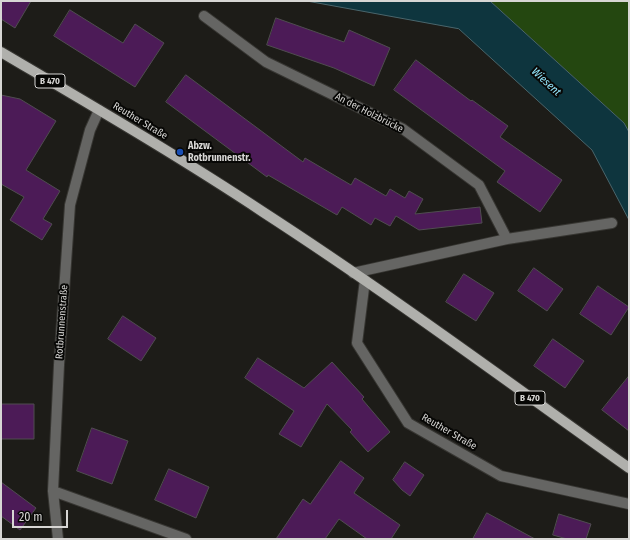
<!DOCTYPE html>
<meta charset="utf-8">
<style>
body{margin:0}
#map{position:relative;width:630px;height:540px;overflow:hidden;background:#1d1c18;font-family:"Fira Sans Condensed",sans-serif}
canvas{display:block}
.frame{position:absolute;inset:0;border:2px solid #d7d6d4;pointer-events:none}
.scale{position:absolute;left:12px;top:510px;width:56px;height:18px;box-sizing:border-box;border:2px solid #d7d6d4;border-top:0;padding-left:5px;font-size:12px;line-height:14px;white-space:nowrap;color:#d7d6d4;-webkit-text-stroke:3px #070705;paint-order:stroke}
</style>
<div id="map">
<canvas width="630" height="540"></canvas>
<div class="frame"></div>
<div class="scale">20 m</div>
</div>
<script>
const c = document.querySelector('canvas').getContext('2d');
c.lineJoin = 'round';
function fillPath(path, color) { c.fillStyle = color; c.fill(path, 'evenodd'); }
function strokePath(path, color, width, dash) { c.strokeStyle = color; c.lineWidth = width; c.lineCap = dash ? 'butt' : 'round'; c.setLineDash(dash || []); c.stroke(path); }
function write(font, color, halo, rows, align = 'center') {
  c.font = font + ' "Fira Sans Condensed",sans-serif'; c.lineWidth = 4; c.setLineDash([]); c.textBaseline = 'middle'; c.strokeStyle = halo; c.fillStyle = color; for (const [text, x, y, turn = 0] of rows) {
    c.save(); c.translate(x, y); c.rotate((+turn || 0) * Math.PI / 180); c.textAlign = isNaN(turn) ? turn : align; if (halo) c.strokeText(text, 0, 0); c.fillText(text, 0, 0); c.restore();
  }
}
fillPath(new Path2D(`
 M490 1H629V132L624 123Z`), '#244710');
const water = new Path2D(`
 M307 1H490L624 123 629 132V220L592 150 459 29Z`);
fillPath(water, '#0e353e');
strokePath(water, '#4a656b', 1);
const building = new Path2D(`
 M1 1H31L15 28 1 19Z
 M70 10 123 43 135 24 164 43 135 87 54 36Z
 M276 18 344 42 349 30 390 48 374 86 334 68 267 45Z
 M416 60 471 101 472 100 508 126 500 137 562 180 540 212 497 182 505 171 394 90Z
 M186 75 303 162 305 158 351 185 355 178 386 196 390 189 405 198 409 191 423 199 415 214 480 207 482 223 419 230 396 216 390 226 375 218 371 225 342 207 337 215 268 175 267 177 166 102Z
 M1 95 20 99 56 121 26 170 60 191 43 219 52 224 42 240 10 220 24 197 1 184Z
 M534 268 563 289 547 311 518 291Z
 M464 274 494 293 476 321 446 302Z
 M598 286 629 307 611 335 580 314Z
 M123 316 156 338 141 361 108 339Z
 M553 339 584 361 565 388 534 366Z
 M258 358 304 388 332 362 364 397 362 399 390 432 368 452 350 432 352 430 327 404 301 447 279 434 294 411 245 378Z
 M629 376V431L602 410Z
 M1 404H34V439H1Z
 M92 428 128 441 112 484 77 471Z
 M341 461 364 478 354 493 400 525 391 539H367L339 519 325 539H276L303 499 310 504Z
 M405 462 424 475 410 496 402 490 393 480Z
 M169 469 209 487 196 518 155 500Z
 M1 482 36 508 20 530 1 516Z
 M487 513 535 539H473Z
 M559 514 591 524 586 539H567L553 535Z`);
fillPath(building, '#4c1b57');
strokePath(building, '#504d50', 1);
const minor = new Path2D(`
 M204 16 266 62 403 129 479 185 507 239
 M353 273 507 239 612 223
 M365 280 357 343 408 423 501 476 629 504
 M53 491 186 539
 M58 539 53 491 59 365 70 205 90 130 99 110`);
const major = new Path2D(`
 M1 52C89 104 177 155 263 212 388 293 508 382 629 468`);
strokePath(minor, '#373632', 12);
strokePath(major, '#373632', 12);
strokePath(minor, '#656563', 10);
strokePath(major, '#b0b0ac', 10);
for (const [x, y, r, color] of [
 [180,152,4,"#1a4fb4"]
]) { const dot = new Path2D(); dot.arc(x, y, r, 0, 2 * Math.PI); c.fillStyle = color; c.fill(dot); strokePath(dot, '#070705', 1.5); }
for (const [x, y, w] of [
 [50,81,30],
 [530,398,30]
]) { const box = new Path2D(); box.roundRect(x - w / 2, y - 7, w, 14, 3); c.fillStyle = '#070705'; c.fill(box); strokePath(box, '#d7d6d4', 1); }
write('bold 9px', '#d7d6d4', null, [
 ["B 470",50,81],
 ["B 470",530,398]
]);
write('10px', '#d7d6d4', '#070705', [
 ["An der Holzbrücke",369,113,27],
 ["Reuther Straße",140,121,31],
 ["Rotbrunnenstraße",62,322,-86],
 ["Reuther Straße",449,432,30]
]);
write('bold 10px', '#d7d6d4', '#070705', [
 ["Abzw.",188,146],
 ["Rotbrunnenstr.",188,158]
], 'left');
write('italic 11px', '#95e8fe', '#070705', [
 ["Wiesent",546,82,43]
]);
</script>
